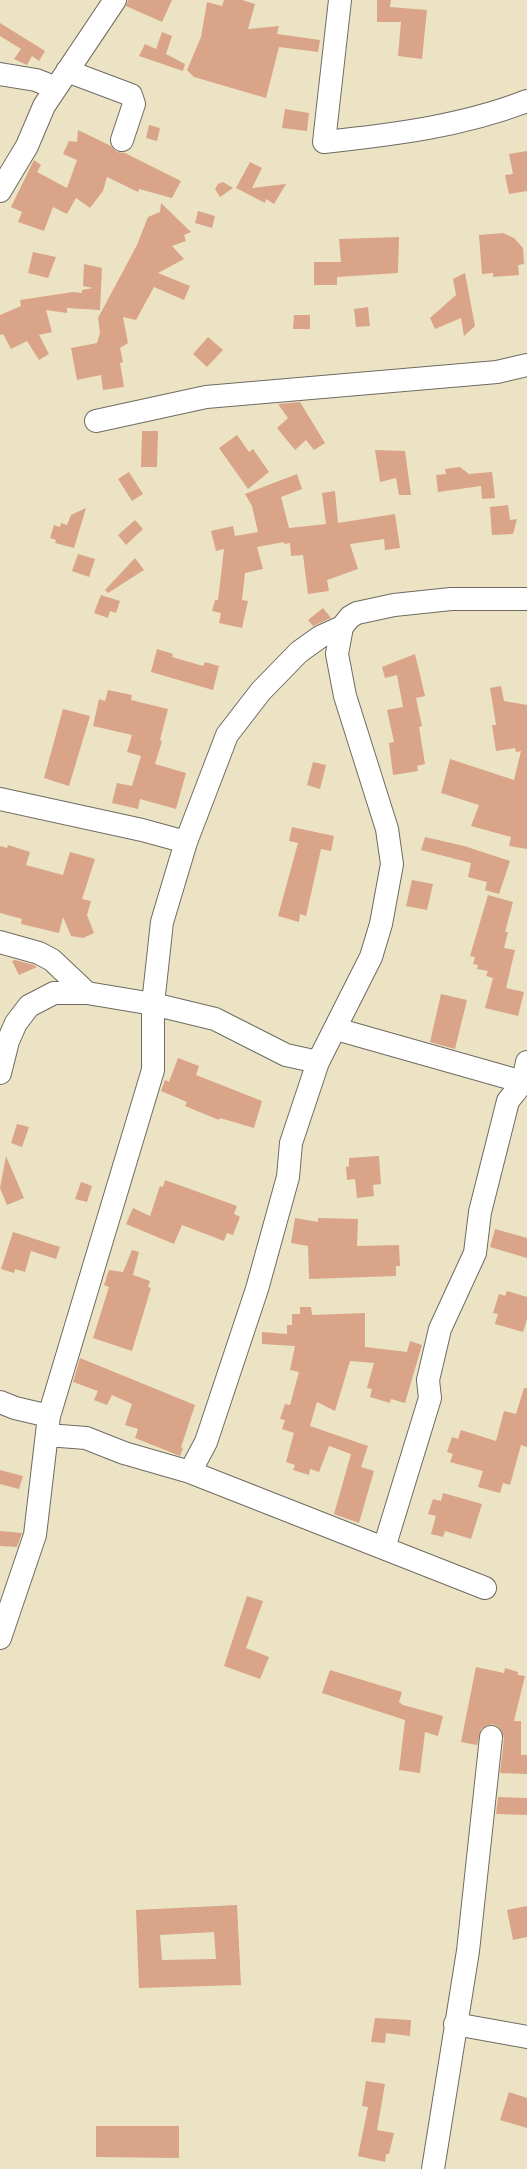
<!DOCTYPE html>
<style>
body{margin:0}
canvas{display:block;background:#ece3c5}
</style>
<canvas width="527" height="2169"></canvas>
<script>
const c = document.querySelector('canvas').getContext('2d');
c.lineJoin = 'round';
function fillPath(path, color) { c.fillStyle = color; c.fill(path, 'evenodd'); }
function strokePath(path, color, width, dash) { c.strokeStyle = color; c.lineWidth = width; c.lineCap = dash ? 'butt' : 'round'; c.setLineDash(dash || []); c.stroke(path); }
fillPath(new Path2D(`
 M128 0H172L162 22 126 6Z
 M224 0H242L255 4 248 29 279 26 277 34 320 40 318 52 279 47 266 98 194 77 187 70 201 37 207 2 222 6Z
 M377 0H391L390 7 427 10 422 59 398 56 401 22H377Z
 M0 23 45 51 39 61 32 56 27 65 14 59 21 49 0 36Z
 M162 32 172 36 166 54 185 64 183 71 139 56 145 44 156 49Z
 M285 109 309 113 307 131 282 128Z
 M149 125 160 128 157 141 146 138Z
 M78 130 111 146 117 152 125 153 181 181 172 198 139 189 138 192 107 177 103 191 90 208 76 198 67 214 53 207 44 231 18 222 22 212 11 207 34 160 41 165 37 172 67 188 77 160 63 154 69 141 77 142Z
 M527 151V191L509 194 505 175 513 174 509 154Z
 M250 162 262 168 252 188 286 184 274 204 266 199 265 203 236 188Z
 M223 182 233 188 220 197 215 189 218 184Z
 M161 203 191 232 184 235 186 241 172 246 184 259 158 273 190 286 184 300 154 287 136 320 123 317 128 343 120 348 123 362 120 363 124 387 103 390 101 375 77 380 71 348 97 343 100 333 98 318 137 245 148 217 160 212Z
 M198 211 215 216 212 228 195 223Z
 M503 233 514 238 523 248 524 264 518 265 519 275 493 277V273L482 274 479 235Z
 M399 237 398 273 337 277V285H314V262H341L339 239Z
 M33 252 56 257 48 278 28 273Z
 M84 264 102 268 100 310 67 308V313L46 310 52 332 39 335 49 354 39 360 27 341 11 349 3 334 0 335V315L21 306 20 300 73 292 82 293V290L93 288 83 286Z
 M465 273 475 326 464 336 461 318 435 329 430 318 456 295 453 279Z
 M368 307 370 326 356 327 354 309Z
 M294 315H310V329H293Z
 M208 337 223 350 207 367 193 354Z
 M300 402 325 443 314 450 306 440 295 450 277 428 288 418 278 404Z
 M142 431H158L157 467H141Z
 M237 435 249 452 253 449 269 472 248 489 219 448Z
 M375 450 405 451 411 495H399L396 478 380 482Z
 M460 467 469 474 492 472 495 498 482 499 481 486 438 492 436 475 446 474 445 469Z
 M129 472 143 494 132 501 118 479Z
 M297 474 302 489 281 497 289 528 326 524 322 493 335 491 338 523 395 514 400 548 385 550 384 539 350 544 358 569 327 580 329 591 308 594 303 555 291 556 290 543 284 544V542L257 547 263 569 245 573 242 600 248 601 242 628 219 623 221 613 212 611 215 600H218L224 549 216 551 211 531 233 526 235 536 258 532 252 506 245 494Z
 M508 505 510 520 517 519 513 534 492 535 490 507Z
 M86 508 74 548 55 543 56 540 50 538 54 525 60 527 61 523 67 525 71 515Z
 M135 520 143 529 126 545 118 535Z
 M78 554 95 559 89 577 72 571Z
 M135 558 144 570 108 593 105 590Z
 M101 595 120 601 116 613 110 611 108 618 94 613Z
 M323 608 331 618 313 626 308 620Z
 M157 649 173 654 172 657 203 666 205 662 219 666 213 690 151 672Z
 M415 654 425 696 416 698 422 726 419 727 425 764 417 766 418 771 393 775 389 743 394 742 387 710 403 707 397 675 385 678 382 667Z
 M501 686 504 701 527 705V849L509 846 511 837 471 826 479 805 441 793 450 759 514 780 521 751 516 752 515 748 496 751 492 725H496L490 688Z
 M108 690 132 695 131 700 168 709 160 740 162 741 155 764 186 773 176 809 140 799 138 809 112 803 117 783 132 786 141 756 127 752 132 735 93 726 99 699 105 701Z
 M63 709 90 716 69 786 44 778Z
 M313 762 326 765 320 789 307 785Z
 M292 827 334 836 331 851 321 849 306 916 300 914 299 922 278 916 298 843 289 841Z
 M425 837 464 846 510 861 499 894 485 890 487 882 468 877 471 863 421 850Z
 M8 845 30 852 26 865 63 875 70 852 95 859 82 899 91 901 87 915 94 933 83 938 71 936 63 917 59 933 21 924 22 919 0 913V846L7 848Z
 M412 880 433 884 427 910 406 906Z
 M488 895 513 902 505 932H508L504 948 515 950 506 988 524 992 518 1016 485 1008 493 978 486 976 488 971 477 969 478 965 473 964 475 957 470 956Z
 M15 960 34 965 37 967 19 975 12 961Z
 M441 994 467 1000 455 1049 430 1042Z
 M178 1058 199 1066 196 1075 262 1101 254 1128 220 1118 219 1120 185 1106 187 1102 161 1091 165 1080 169 1082Z
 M17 1124 29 1127 22 1147 11 1143Z
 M6 1156 24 1198 7 1205 0 1188Z
 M379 1156 381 1184 373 1185 374 1196 357 1198 355 1179 347 1180 346 1167 349 1166V1158Z
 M165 1180 237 1206 234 1214 240 1217 233 1235 227 1233 224 1241 182 1225 174 1244 126 1224 133 1208 150 1216 160 1186 163 1187Z
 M81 1182 92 1186 87 1202 75 1199Z
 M295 1218 318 1222V1218L358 1219 357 1246 399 1245 400 1266H396V1276L309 1279 308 1246 291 1243Z
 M495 1229 527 1238V1258L490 1247Z
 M13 1232 60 1247 56 1259 31 1251 25 1272 15 1269 14 1273 1 1269Z
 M132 1250 139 1252 133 1275 150 1281 148 1287 151 1288 132 1351 93 1338 109 1287 104 1285 109 1270 123 1272Z
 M507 1291 527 1297V1319L523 1332 495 1324 498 1314 493 1313 499 1294 505 1296Z
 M300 1307H311L312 1315 365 1313V1347L407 1352 410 1341 422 1345 405 1403 391 1399 390 1403 370 1397 372 1389 367 1388 374 1363 350 1361 335 1411 317 1402 310 1426 368 1446 361 1467 374 1471 359 1523 334 1514 351 1454 329 1446 319 1472 310 1469 309 1475 293 1470 295 1465 286 1462 294 1433 282 1429 285 1420 280 1419 285 1404 290 1405 299 1372 290 1370 295 1346 262 1344V1332L287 1334V1325H292V1314H300Z
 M80 1358 195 1405 181 1447 183 1448 180 1456 135 1438 138 1429 125 1425 132 1404 112 1395 107 1405 94 1400 98 1391 73 1382Z
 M524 1388H527V1447L521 1445 510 1485 503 1483 500 1493 478 1487 483 1471 450 1462 453 1454 447 1452 452 1437 458 1439 461 1430 496 1441 504 1411 516 1414Z
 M0 1470 23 1476 19 1489 0 1484Z
 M443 1493 482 1504 471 1539 445 1531 443 1537 431 1534 436 1516 428 1514 433 1499 441 1501Z
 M0 1531 22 1533 17 1547 0 1546Z
 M247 1596 263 1601 246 1648 269 1657 260 1679 224 1666Z
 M476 1667 504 1673 505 1668 518 1672V1675L525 1676 514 1721H521V1755H527V1774L500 1773 504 1738 498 1726 492 1724 481 1729 477 1745 461 1742Z
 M330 1670 402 1692 399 1702 403 1705 443 1716 438 1736 425 1732 420 1773 399 1770 405 1720 322 1693Z
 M498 1797 527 1798V1815L496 1814Z
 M237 1905 241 1985 139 1988 136 1910ZM214 1932 216 1959 162 1960 160 1935Z
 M527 1906V1937L513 1940 507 1910Z
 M375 2018 411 2020 410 2036 386 2033 385 2043 371 2042Z
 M366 2081 385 2084 377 2130 394 2133 389 2154H386L385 2162 358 2156 368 2107 362 2106Z
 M509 2092 527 2098V2128L500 2120Z
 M96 2126H179V2158L96 2157Z`), '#d9a487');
const minor = new Path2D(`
 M340 0 324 142C392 135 463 126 527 101
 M67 71 131 95 134 104 122 140
 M0 74 36 80 56 88
 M0 191 27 146 44 106 115 0
 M96 421 206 397 497 372 527 365
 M0 799 142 830 186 842
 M0 942 39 953 52 960 87 993 153 1004 215 1019 286 1055 318 1062 371 957 381 924 392 864 387 829 345 696 337 654 342 627
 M336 1029 523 1082
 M0 1073 8 1041 16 1023 29 1006 54 993H87
 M0 1402 15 1408 49 1416
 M47 1435 86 1438 124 1453 190 1472 206 1442 257 1289 288 1177 291 1143 318 1062
 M190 1472 485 1588
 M384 1548 430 1398 428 1380 440 1329 475 1253 480 1212 508 1101 523 1082 527 1062
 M0 1638 35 1535 49 1416 153 1070V1004L162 922 186 842 227 735 261 691 299 652 320 637 342 627 350 617 357 613 394 605 451 599H527
 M455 2024 527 2037
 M433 2169 468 1951 491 1737`);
strokePath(minor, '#6f6b61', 24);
strokePath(minor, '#fff', 22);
</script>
